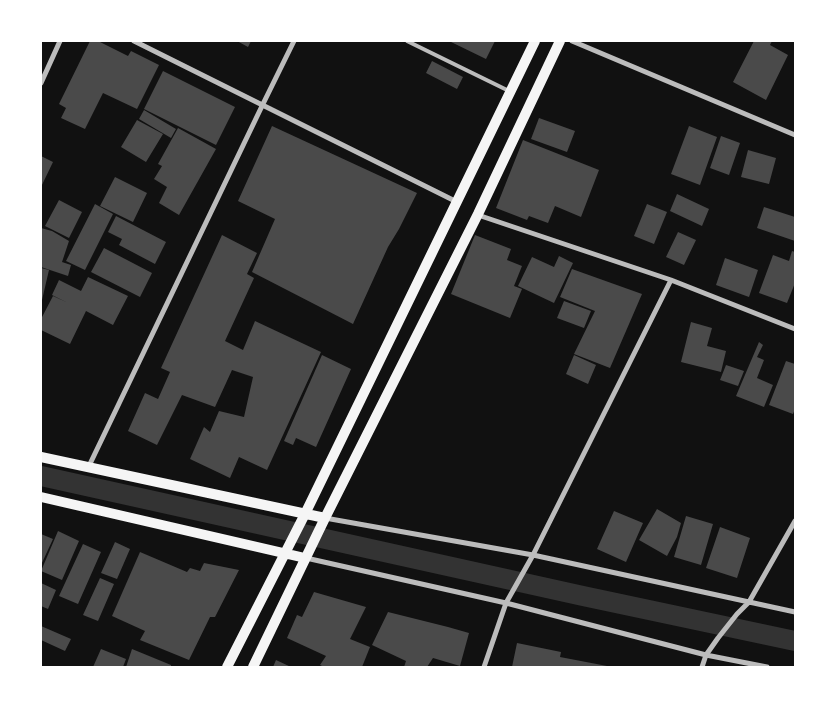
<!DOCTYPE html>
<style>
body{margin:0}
#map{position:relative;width:836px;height:708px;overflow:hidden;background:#111;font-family:"Nunito Sans",sans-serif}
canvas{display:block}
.frame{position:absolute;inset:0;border:42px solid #fff;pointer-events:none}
</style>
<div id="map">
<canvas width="836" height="708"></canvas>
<div class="frame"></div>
</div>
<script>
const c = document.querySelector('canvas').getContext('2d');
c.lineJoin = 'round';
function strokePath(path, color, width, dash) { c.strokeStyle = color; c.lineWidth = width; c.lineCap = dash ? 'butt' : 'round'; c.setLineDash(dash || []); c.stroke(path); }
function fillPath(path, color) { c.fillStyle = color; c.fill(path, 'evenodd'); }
strokePath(new Path2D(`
 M41 476 583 596 795 641`), '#333', 20);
fillPath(new Path2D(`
 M90 41H98L128 56 131 51 159 65 137 109 103 93 85 129 61 118 66 108 59 104Z
 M237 41H251L248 47Z
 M449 41H495L486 59Z
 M754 41H772L770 45 788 55 766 100 733 82Z
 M432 61 463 77 457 89 426 73Z
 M163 71 235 107 216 145 144 109Z
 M144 110 176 129 171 138 139 119Z
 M539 118 575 131 567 152 531 139Z
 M137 120 163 134 146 162 121 147Z
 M272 126 417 193 399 229 388 247 353 324 252 272 275 219 238 201Z
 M689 126 717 137 700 185 671 174Z
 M178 128 216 149 179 215 159 203 167 187 154 179 162 166 158 164Z
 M721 136 740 143 729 175 710 168Z
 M523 140 599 170 581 217 555 206 548 223 529 216 527 220 496 208Z
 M748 150 776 158 769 184 741 177Z
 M41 156 53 162 41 187Z
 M115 177 147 193 133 222 100 206Z
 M677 194 709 209 702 226 670 211Z
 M59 200 82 212 69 238 45 226Z
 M95 204 113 214 85 270 66 261Z
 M647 204 667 212 654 244 634 236Z
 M764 207 795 217V241L757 228Z
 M116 216 166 242 155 264 119 245 122 239 108 232Z
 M41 228 52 231 69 241 62 262 71 265 68 276 41 267Z
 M678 232 696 240 684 265 666 257Z
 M222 235 257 253 247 274 254 278 225 341 243 350 255 321 321 352 267 470 239 457 230 478 190 459 204 427 210 432 219 411 244 417 253 377 232 370 215 407 182 395 157 445 128 431 145 393 158 399 170 372 161 368Z
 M475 235 511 249 507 260 522 266 514 286 522 289 510 318 451 294Z
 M104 248 152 273 140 297 91 272Z
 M792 251 795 252V283L787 303 759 293 773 255 789 261Z
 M559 256 573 263 554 303 518 286 532 257 554 267Z
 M725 258 758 270 749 297 716 285Z
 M41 268 49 270 42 300H41Z
 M572 269 642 294 610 368 574 354 595 311 560 297Z
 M88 277 128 296 113 325 86 311 70 344 41 330V319L53 296 66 302 52 295 59 280 81 291Z
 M564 301 591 311 584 328 557 318Z
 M691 322 712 328 707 346 726 351 721 372 681 362Z
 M759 342 763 345 757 357 764 360 757 378 773 385 764 407 736 396Z
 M322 355 351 369 316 447 296 438 293 445 284 441Z
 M574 355 596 365 588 384 566 374Z
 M786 361 795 364V409L793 414 769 405Z
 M726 365 744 371 738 386 720 380Z
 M657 509 681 523 677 537 667 556 639 540Z
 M614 511 643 523 626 562 597 549Z
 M686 516 713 524 701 565 674 557Z
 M720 527 750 538 737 578 706 568Z
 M58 531 79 541 62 580 41 571Z
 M41 534 53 539 41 565Z
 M115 542 130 549 117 579 101 573Z
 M83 544 101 552 78 604 59 596Z
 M140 552 187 572 190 568 200 571 204 563 239 570 215 617H210L189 660 140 640 145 631 112 616Z
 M100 578 114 584 98 621 83 615Z
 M41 583 56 590 48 609 41 606Z
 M314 592 366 607 350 639 370 647 362 667H324L320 665 326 656 287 638 297 615 302 617Z
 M388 612 448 627 469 633 460 666 433 658 427 667H404L406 661 372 645Z
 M41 626 71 639 65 651 41 640Z
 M517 643 561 652 560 657 607 666V667H512Z
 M101 649 126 659 123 667H93Z
 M132 649 171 665V667H126Z
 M276 660 291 667H273Z`), '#4a4a4a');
strokePath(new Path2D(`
 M407 41 509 91`), '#bcbcbc', 4);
strokePath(new Path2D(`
 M134 41 457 202
 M572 41 795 135
 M41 83 60 41
 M478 215 671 280 795 329
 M88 468 262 106 294 41
 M325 518 533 555 795 612
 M306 558 506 603 706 655 767 667
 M484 667 506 603 533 555 671 280
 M702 667 706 655 718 638 737 614 749 602 795 521`), '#bcbcbc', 5);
strokePath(new Path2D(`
 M41 457 325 518
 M41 497 305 558
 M227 667 305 514 535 41
 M253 667 325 518 478 214 560 41`), '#f5f5f5', 10);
</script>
